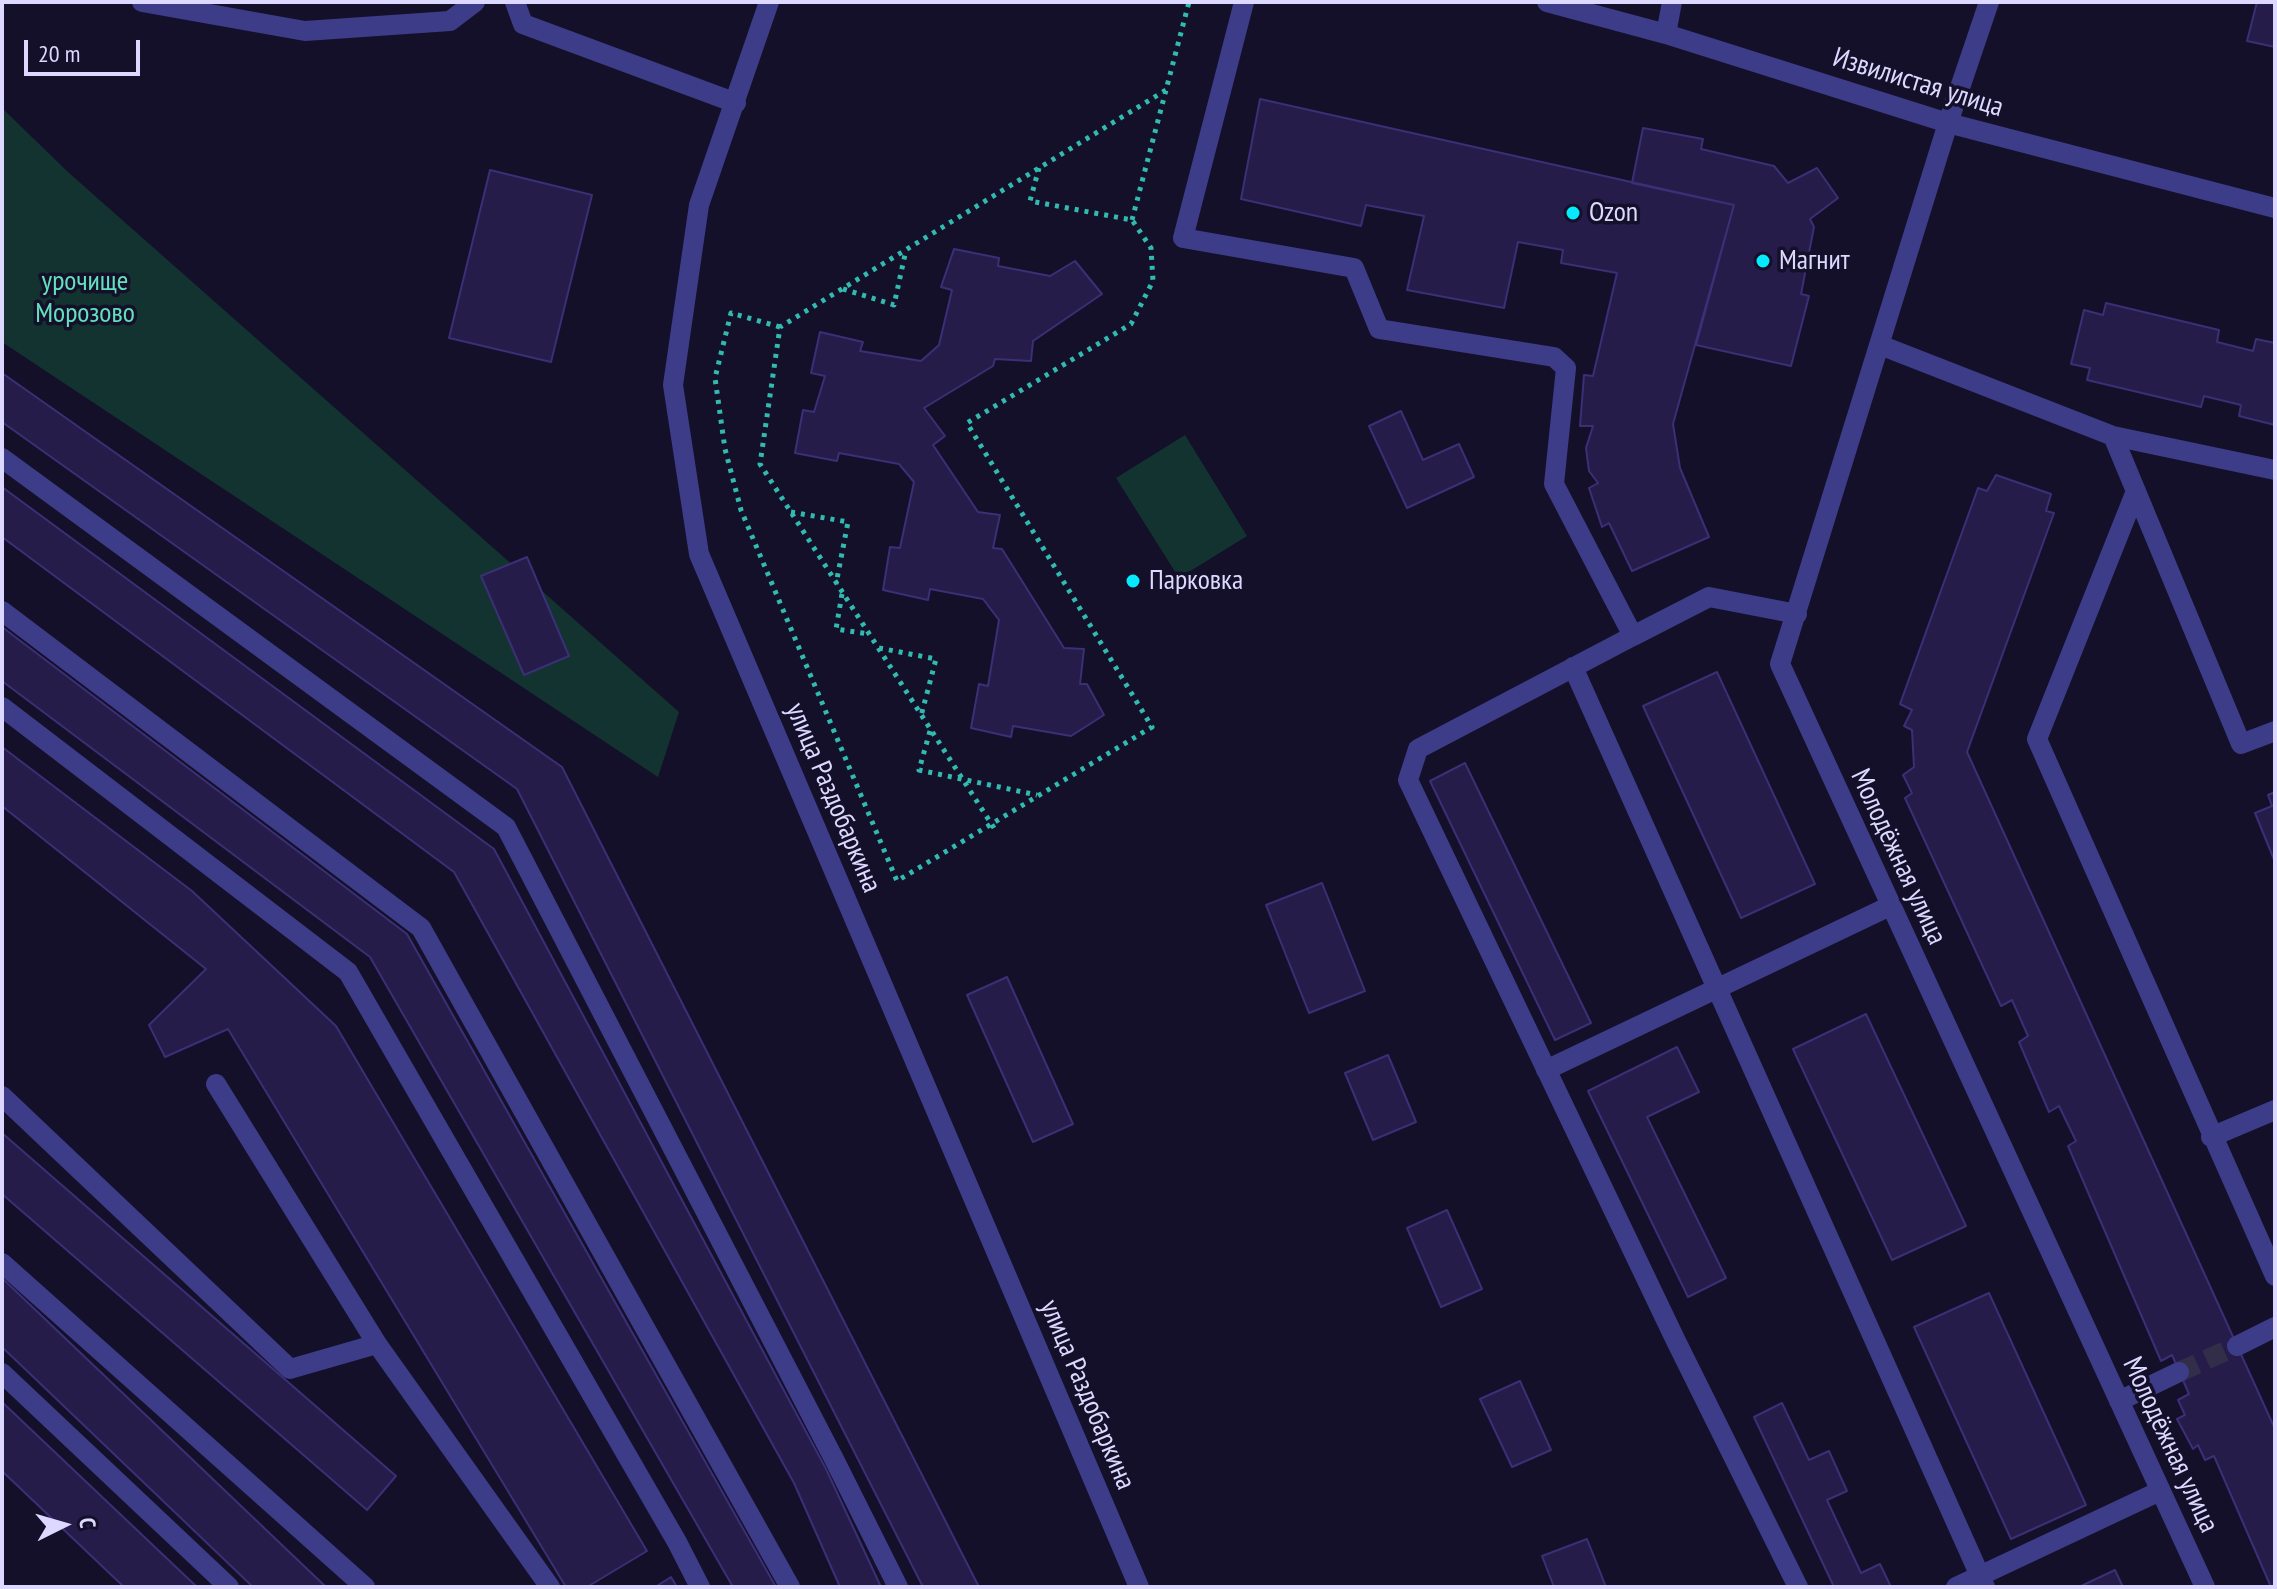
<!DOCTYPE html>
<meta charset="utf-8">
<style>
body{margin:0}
#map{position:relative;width:2277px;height:1589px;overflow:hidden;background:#141029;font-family:"PT Sans Narrow",sans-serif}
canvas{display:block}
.frame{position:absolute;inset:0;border:4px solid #dcd8ff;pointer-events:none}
.north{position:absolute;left:24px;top:1485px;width:80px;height:80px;-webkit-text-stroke:6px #141029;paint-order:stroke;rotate:85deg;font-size:22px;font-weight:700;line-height:32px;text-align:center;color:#dcd8ff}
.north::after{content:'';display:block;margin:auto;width:28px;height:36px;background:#dcd8ff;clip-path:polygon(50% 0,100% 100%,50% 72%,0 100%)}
.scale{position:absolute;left:24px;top:40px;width:116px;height:36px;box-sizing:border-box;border:4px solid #dcd8ff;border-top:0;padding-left:10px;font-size:24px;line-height:28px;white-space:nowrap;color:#dcd8ff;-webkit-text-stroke:6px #141029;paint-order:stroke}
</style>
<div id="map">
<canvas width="2277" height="1589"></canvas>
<div class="frame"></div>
<div class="north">С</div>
<div class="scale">20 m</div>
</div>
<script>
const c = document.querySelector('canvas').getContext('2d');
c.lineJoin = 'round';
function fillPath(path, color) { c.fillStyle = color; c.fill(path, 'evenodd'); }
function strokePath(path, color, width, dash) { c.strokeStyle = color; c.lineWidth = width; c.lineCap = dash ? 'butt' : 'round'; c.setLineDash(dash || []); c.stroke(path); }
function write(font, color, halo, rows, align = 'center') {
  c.font = font + ' "PT Sans Narrow",sans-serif'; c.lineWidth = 7; c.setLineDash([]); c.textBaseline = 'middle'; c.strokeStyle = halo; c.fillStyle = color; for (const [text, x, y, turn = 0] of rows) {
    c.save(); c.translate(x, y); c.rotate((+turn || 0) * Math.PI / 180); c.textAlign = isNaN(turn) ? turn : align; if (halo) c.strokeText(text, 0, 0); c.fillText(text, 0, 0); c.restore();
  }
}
fillPath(new Path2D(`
 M2 108 69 173 679 712 658 777 2 342Z
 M1185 435 1247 536 1179 578 1116 478Z`), '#133331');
const building = new Path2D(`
 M2257 2H2275V47L2247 41Z
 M1260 99 1734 205 1673 424 1680 468 1709 537 1632 571 1609 523 1602 527 1589 488 1598 483 1589 471 1586 448 1593 426H1580L1584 375 1593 376 1617 273 1561 263 1563 250 1518 242 1504 308 1407 290 1424 216 1366 205 1361 226 1241 199Z
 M1643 128 1703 139 1701 149 1774 166 1788 183 1817 168 1838 198 1810 219 1814 227 1801 294 1809 296 1791 366 1696 345 1734 205 1632 183Z
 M490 170 592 195 551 362 449 338Z
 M954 249 999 258 998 266 1050 276 1075 261 1102 294 1033 341 1031 361 995 359 993 366 924 408 945 436 933 445 978 512 1000 515 993 548 1002 549 1064 648 1084 649 1080 684H1087L1104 715 1071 736 1013 726 1011 737 971 728 979 684 988 686 999 620 983 599 930 589 928 600 883 590 890 547 900 548 914 482 899 464 839 453 837 461 795 453 803 410 814 412 825 376 811 373 820 332 863 342 860 351 921 361 939 345 952 290 941 287Z
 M2106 303 2219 330 2217 342 2253 351 2256 339 2275 343V425L2239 416 2241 405 2204 396 2201 407 2087 380 2090 368 2071 364 2084 310 2103 315Z
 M2 373 562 767 979 1587H923L517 789 2 422Z
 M1401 411 1423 460 1459 444 1474 477 1407 508 1369 426Z
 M1996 475 2051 494 2046 511 2054 513 1967 752 2275 1429V1587H2271L2214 1456 2205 1460 2198 1445 2193 1449 2177 1419 2185 1415 2178 1400 2189 1394 2172 1355 2161 1361 2068 1146 2076 1141 2059 1106 2049 1112 2019 1042 2028 1036 2012 1000 2001 1006 1905 798 1912 793 1903 775 1914 767 1912 730 1904 726 1912 710 1900 704 1978 488 1987 491Z
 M2 487 494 849 826 1469 881 1587H840L794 1483 454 872 2 537Z
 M527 557 569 656 524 675 481 576Z
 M2 627 407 934 776 1587H733L370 957 2 681Z
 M1717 672 1815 884 1741 918 1643 706Z
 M2 747 192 891 336 1026 647 1551 587 1587H566L228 1029 165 1057 149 1025 206 969 2 806Z
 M1465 763 1591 1023 1555 1040 1430 781Z
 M2275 792V862L2255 813 2272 806 2268 795Z
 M1322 883 1365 991 1309 1013 1266 905Z
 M1007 977 1073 1124 1033 1142 967 995Z
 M1866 1014 1966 1226 1892 1260 1793 1049Z
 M1677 1047 1699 1092 1647 1117 1726 1278 1688 1297 1588 1091Z
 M1388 1055 1416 1122 1373 1140 1345 1073Z
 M2 1133 396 1476 367 1510 2 1194Z
 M1447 1210 1482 1289 1441 1307 1407 1228Z
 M2 1278 326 1587H253L2 1347Z
 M1989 1293 2086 1505 2011 1539 1914 1327Z
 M1520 1381 1551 1450 1512 1467 1480 1399Z
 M2 1402 197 1587H124L2 1471Z
 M1782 1403 1809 1460 1829 1451 1847 1491 1827 1500 1861 1573 1880 1564 1891 1587H1834L1754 1417Z
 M1587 1539 1606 1587H1554L1542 1556Z
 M2115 1570 2123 1587H2079Z
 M671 1577 677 1587H655Z`);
fillPath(building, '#251c4a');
strokePath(building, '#3b2f76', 2);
strokePath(new Path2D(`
 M2179 1372 2237 1346`), '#322e49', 20, [20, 10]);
strokePath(new Path2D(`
 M1132 220 1189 2
 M843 289 894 305 906 250
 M780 327 731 313 715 378 725 449 741 510 897 881 1152 727 967 423 1131 324 1153 281 1151 248 1132 220 1030 201 1039 168
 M791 512 848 522 836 584
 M842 594 836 629 869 634
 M879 648 936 659 921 716
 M930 731 919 770 1037 795
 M994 828 760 464 780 327 1166 90`), '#31bbb0', 5, [4, 6]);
strokePath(new Path2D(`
 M142 2 305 31 450 21 475 2
 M515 2 523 24 736 103
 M769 2 699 205 673 385 699 554 1139 1587
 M1244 2 1183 238 1354 268 1379 329 1554 357 1566 368 1554 484 1633 636 1709 597 1797 614
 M1547 2 1666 34 1948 123 2275 208
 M1989 2 1948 123 1780 664 2205 1587
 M1666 34 1672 2
 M1880 345 2113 436 2275 470
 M2113 436 2241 744 2275 731
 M2 458 506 827 834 1459 898 1587
 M2136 491 2037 739 2275 1276
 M2 611 421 928 790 1587
 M1633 636 1418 749 1408 780 1675 1339 1798 1587
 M1573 667 1985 1587
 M2 707 348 972 677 1542 700 1587
 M1546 1070 1890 906
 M216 1084 377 1344 550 1587
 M2 1096 290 1369 377 1344
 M2211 1137 2275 1110
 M2 1263 365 1587
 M2237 1346 2275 1327
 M2 1373 229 1587
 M2119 1401 2179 1372
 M1956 1587 2160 1491`), '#3d3c88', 20);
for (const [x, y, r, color] of [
 [1573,213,8,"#06eafe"],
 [1763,261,8,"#06eafe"],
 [1133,581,8,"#06eafe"]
]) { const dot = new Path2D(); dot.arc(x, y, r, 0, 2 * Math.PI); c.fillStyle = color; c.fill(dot); strokePath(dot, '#141029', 3); }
write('28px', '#dcd8ff', '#141029', [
 ["Извилистая улица",1918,83,17],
 ["улица Раздобаркина",833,798,67],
 ["Молодёжная улица",1898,857,65],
 ["улица Раздобаркина",1087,1395,67],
 ["Молодёжная улица",2170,1445,65]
]);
write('28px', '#dcd8ff', '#141029', [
 ["Ozon",1589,213],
 ["Магнит",1779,261],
 ["Парковка",1149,581]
], 'left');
write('28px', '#63e0be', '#141029', [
 ["урочище",85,282],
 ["Морозово",85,314]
]);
</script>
